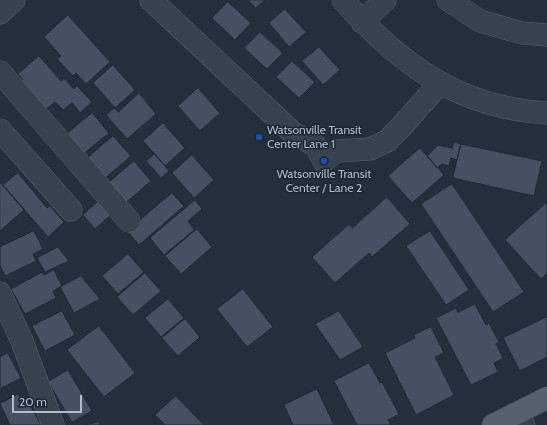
<!DOCTYPE html>
<style>
body{margin:0}
#map{position:relative;width:547px;height:425px;overflow:hidden;background:#242f3e;font-family:Cabin,sans-serif}
canvas{display:block}
.scale{position:absolute;left:12px;top:395px;width:70px;height:18px;box-sizing:border-box;border:2px solid #b4bcc9;border-top:0;padding-left:5px;font-size:12px;line-height:14px;white-space:nowrap;color:#b4bcc9;-webkit-text-stroke:3px #1d2633;paint-order:stroke}
</style>
<div id="map">
<canvas width="547" height="425"></canvas>
<div class="scale">20 m</div>
</div>
<script>
const c = document.querySelector('canvas').getContext('2d');
c.lineJoin = 'round';
function fillPath(path, color) { c.fillStyle = color; c.fill(path, 'evenodd'); }
function strokePath(path, color, width, dash) { c.strokeStyle = color; c.lineWidth = width; c.lineCap = dash ? 'butt' : 'round'; c.setLineDash(dash || []); c.stroke(path); }
function write(font, color, halo, rows, align = 'center') {
  c.font = font + ' Cabin,sans-serif'; c.lineWidth = 3; c.setLineDash([]); c.textBaseline = 'middle'; c.strokeStyle = halo; c.fillStyle = color; for (const [text, x, y, turn = 0] of rows) {
    c.save(); c.translate(x, y); c.rotate((+turn || 0) * Math.PI / 180); c.textAlign = isNaN(turn) ? turn : align; if (halo) c.strokeText(text, 0, 0); c.fillText(text, 0, 0); c.restore();
  }
}
const building = new Path2D(`
 M248 0H265L256 8Z
 M228 2 251 23 235 40 212 18Z
 M285 9 306 32 289 47 269 23Z
 M68 15 110 62 86 84 76 73 73 76 57 59 61 56 44 37Z
 M260 32 283 53 267 69 244 48Z
 M319 47 340 70 323 85 302 61Z
 M39 56 61 81 64 78 74 89 77 86 92 102 80 113 72 103 63 110 55 102 44 111 15 87 23 80 18 74Z
 M292 61 315 82 299 98 276 77Z
 M113 65 135 90 115 108 93 83Z
 M198 88 220 113 200 131 178 106Z
 M139 93 156 114 127 139 106 115 114 108 118 112Z
 M92 113 109 133 81 156 64 136Z
 M163 123 185 148 165 166 143 141Z
 M113 136 131 156 103 180 85 160Z
 M454 142 461 144 457 160 451 158 449 166 442 164 437 168 427 156 438 145 452 148Z
 M461 144 542 161 534 196 453 178Z
 M420 148 444 175 412 203 388 176Z
 M155 154 169 171 161 178 146 161Z
 M192 155 214 180 194 198 172 173Z
 M134 161 151 181 123 205 106 185Z
 M18 173 47 208 50 206 64 222 48 237 3 185Z
 M0 182 24 210 0 231Z
 M452 184 524 292 493 312 421 204Z
 M172 193 184 206 139 245 127 231Z
 M387 197 410 224 372 257 369 253 335 283 312 257 349 224 352 228Z
 M100 200 112 214 95 229 83 215Z
 M195 200 202 209 188 221 194 230 164 255 150 238Z
 M547 202V273L541 279 505 240Z
 M197 229 212 247 181 274 165 256Z
 M34 231 43 249 33 254 36 261 5 276 0 265V247Z
 M430 231 469 290 446 305 406 246Z
 M58 247 69 261 45 272 37 258Z
 M128 254 144 272 118 294 102 276Z
 M54 270 62 286 53 291 56 298 25 314 11 289 42 272 44 275Z
 M145 273 161 291 133 315 117 297Z
 M81 276 100 299 74 313 60 287Z
 M243 289 273 327 247 347 217 309Z
 M168 299 184 318 161 337 145 318Z
 M475 304 486 325 489 323 499 342 496 344 503 358 494 363 498 372 471 385 436 318 456 308 458 312Z
 M62 311 75 335 45 351 32 326Z
 M339 311 363 347 340 360 315 324Z
 M547 317V357L520 371 503 338Z
 M185 319 200 337 178 356 162 338Z
 M99 326 135 373 104 397 67 350Z
 M431 327 444 353 435 357 454 395 416 415 385 353 415 338 414 335Z
 M8 353 21 378 0 389V357Z
 M369 363 380 383 382 382 399 414 388 420 391 425H357L334 381Z
 M68 370 92 411 72 422 48 382Z
 M317 389 334 425H293L284 405Z
 M18 394 22 401 27 399 41 425H10L0 404Z
 M176 396 204 425H165L155 415Z
 M99 422 100 425H85Z`);
fillPath(building, '#455162');
strokePath(building, '#1f2835', 1);
const minor = new Path2D(`
 M151 0 292 132 316 146 324 161 337 151 370 149 387 141 401 127 440 83
 M343 0C399 64 459 108 547 113
 M448 0 480 21 522 33 547 35
 M0 13 14 0
 M362 22 385 0
 M0 72 129 221
 M0 130 71 210
 M0 293 22 341 53 425
 M514 414 524 425`);
const major = new Path2D(`
 M493 425 547 398`);
strokePath(minor, '#565f6c', 23);
strokePath(major, '#414a57', 23);
strokePath(minor, '#38414e', 22);
strokePath(major, '#56606e', 22);
for (const [x, y, r, color] of [
 [259,137,4,"#1a4fb4"],
 [324,161,4,"#1a4fb4"]
]) { const dot = new Path2D(); dot.arc(x, y, r, 0, 2 * Math.PI); c.fillStyle = color; c.fill(dot); strokePath(dot, '#1d2633', 1.5); }
write('12px', '#b4bcc9', '#1d2633', [
 ["Watsonville Transit",267,130],
 ["Center Lane 1",267,144],
 ["Watsonville Transit",324,174,"center"],
 ["Center / Lane 2",324,188,"center"]
], 'left');
</script>
